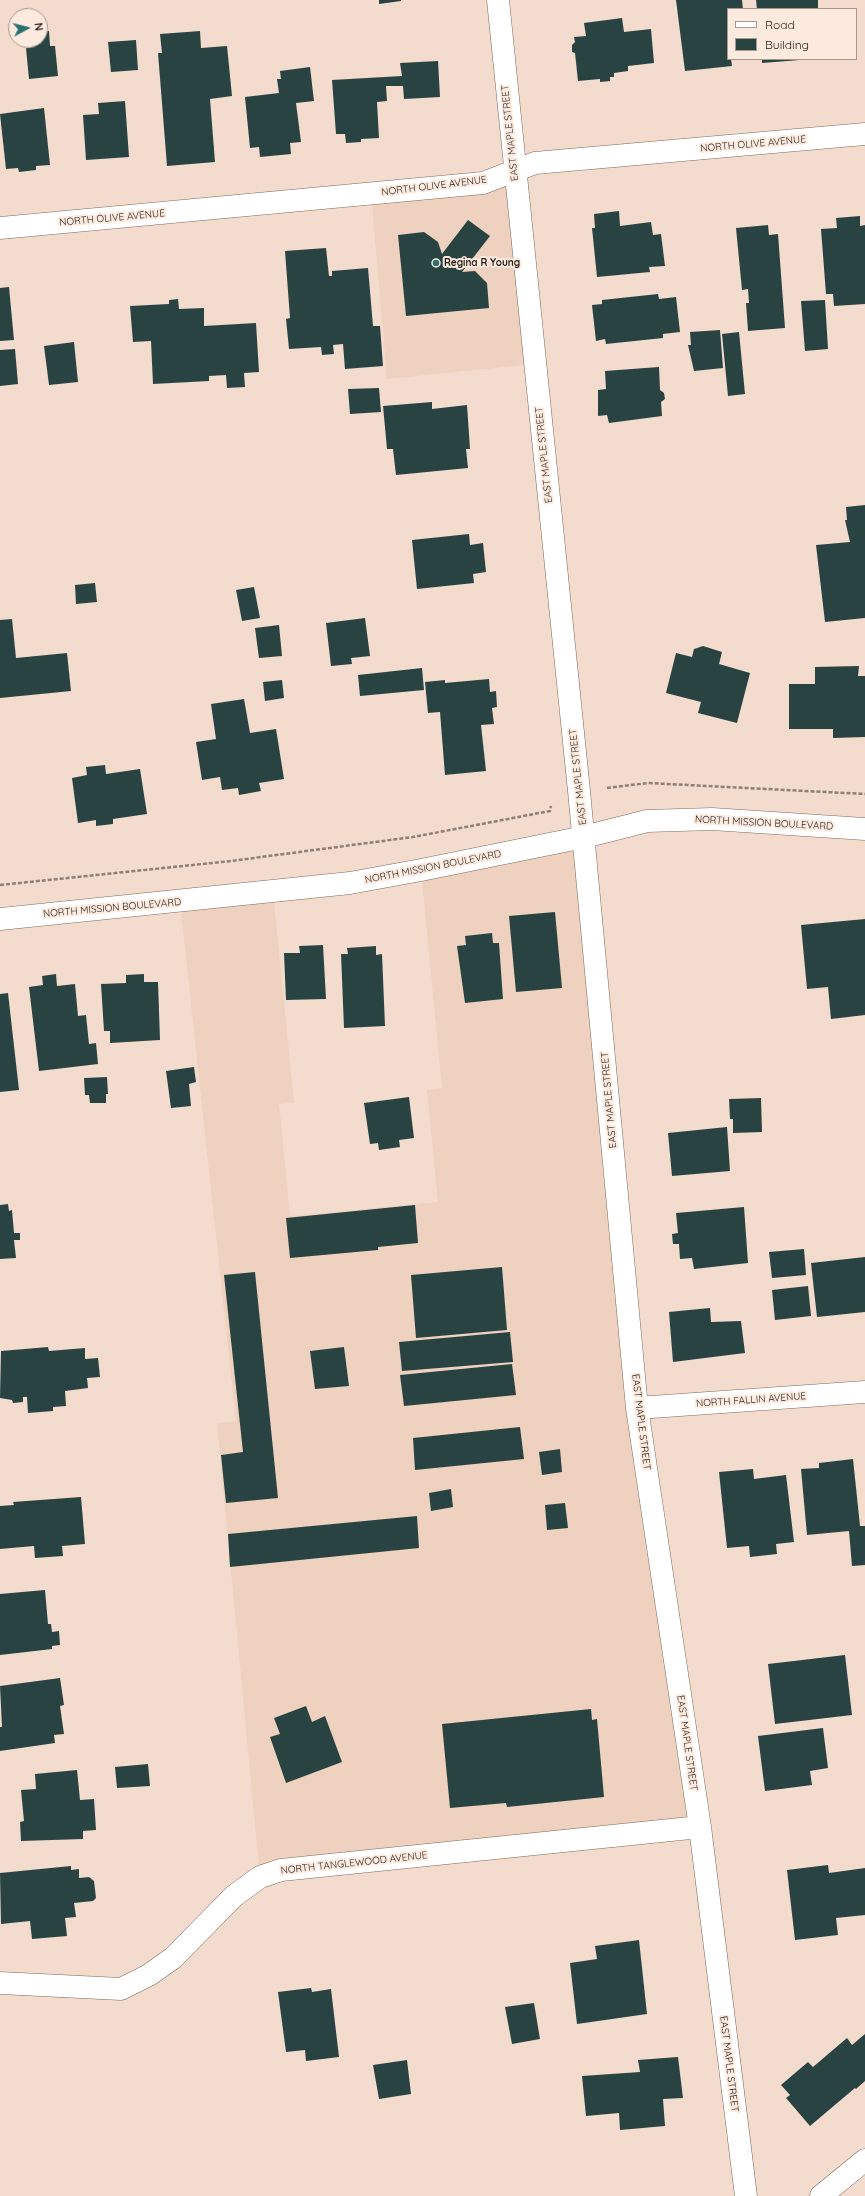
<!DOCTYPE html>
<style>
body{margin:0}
#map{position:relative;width:865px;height:2196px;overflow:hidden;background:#f3dcce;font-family:Quicksand,sans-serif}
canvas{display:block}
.legend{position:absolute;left:727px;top:8px;width:130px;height:52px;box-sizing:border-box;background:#fdeadf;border:1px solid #a6988f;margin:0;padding:5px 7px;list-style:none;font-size:12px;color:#241c17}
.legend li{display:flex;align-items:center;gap:8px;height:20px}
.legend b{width:20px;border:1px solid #a6988f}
.north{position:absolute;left:8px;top:8px;width:40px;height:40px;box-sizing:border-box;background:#fdeadf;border:1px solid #a6988f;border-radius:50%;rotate:83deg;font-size:11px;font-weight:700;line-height:16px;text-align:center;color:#241c17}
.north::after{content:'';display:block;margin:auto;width:14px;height:18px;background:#277271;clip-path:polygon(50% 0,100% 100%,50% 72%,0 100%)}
</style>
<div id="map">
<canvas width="865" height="2196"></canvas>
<ul class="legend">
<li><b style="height:5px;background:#fff"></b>Road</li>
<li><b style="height:11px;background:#294343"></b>Building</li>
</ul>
<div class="north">N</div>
</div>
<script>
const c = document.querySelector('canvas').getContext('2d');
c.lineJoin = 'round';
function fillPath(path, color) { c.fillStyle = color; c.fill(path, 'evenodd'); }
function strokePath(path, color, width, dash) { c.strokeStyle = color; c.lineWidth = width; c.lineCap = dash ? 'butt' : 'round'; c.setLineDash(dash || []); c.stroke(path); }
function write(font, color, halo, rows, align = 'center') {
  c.font = font + ' Quicksand,sans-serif'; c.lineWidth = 4; c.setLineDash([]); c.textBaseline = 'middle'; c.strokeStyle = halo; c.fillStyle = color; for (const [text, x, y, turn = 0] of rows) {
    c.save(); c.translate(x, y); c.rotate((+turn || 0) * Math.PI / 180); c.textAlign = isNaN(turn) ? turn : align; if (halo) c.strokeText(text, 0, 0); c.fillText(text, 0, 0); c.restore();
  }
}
fillPath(new Path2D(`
 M514 171 534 364 387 379 371 193Z
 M584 837 606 1072 700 1827 260 1877 217 1423 236 1421 180 902 273 892 294 1103 279 1104 290 1216 438 1202 427 1090 442 1088 421 870Z`), '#eed1be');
fillPath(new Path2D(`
 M379 0H401V1L379 4Z
 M676 0H742L743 9H728V59H731L732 66 685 71Z
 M756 0H818V9H757Z
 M622 18 624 32 651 29 654 63 628 66V71L614 73V77H610V81L600 82V79L578 81 575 53 572 52V45L575 42 574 37 586 36 584 23Z
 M49 31 50 46H55L58 76 29 79 26 48H31V40H40V32Z
 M200 31 201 48 227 46 232 96 210 99 215 162 167 166 158 53H162L160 34Z
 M136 40 138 70 111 72 108 42Z
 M762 59H800V60L762 63Z
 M438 61 440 97 404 99 403 86H386L387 101 377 102 379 138 361 139V142L346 143 345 134H336L332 80 402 76 400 63Z
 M310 67 314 101 296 103 301 142 290 143 291 154 260 157 259 147 250 148 245 97 279 93 277 79H281L280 71Z
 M125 101 129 157 86 160 83 115 99 114 98 103Z
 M44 108 50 165 36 166V170L19 172 18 168 6 169 0 114Z
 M619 211 620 226 651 222 653 235 661 234 665 266 649 267 650 272 597 277 592 228H595L594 214Z
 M860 216V226L865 225V304L834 306 833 294H826L821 229 837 228 836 218Z
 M468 220 490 236 462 272 475 271 487 283 489 308 406 316 398 235 424 232 438 242 442 254Z
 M768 225 769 235 778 234 785 328 748 331 746 303H749L748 289 742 290 736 228Z
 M326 248 329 276H332V271L368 268 373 326H380L383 366 345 369 343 344 333 345 334 354 322 355 321 347 289 349 286 319 290 318 285 251Z
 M9 287 14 340 0 341V288Z
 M658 294 659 299 676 297 680 332 663 334V338L606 344 605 339 596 341 592 305 602 304V300Z
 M178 299 179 309 204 308V326L256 323 259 372 244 373 245 387 227 388 226 375 209 376V381L153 384 151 341 133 342 130 306 169 304V300Z
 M825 300 828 349 805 351 801 301Z
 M720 330 723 368 694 371 688 345H691L690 332Z
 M739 332 745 394 728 396 722 334Z
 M74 342 78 382 49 385 44 346Z
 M15 349 18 384 0 386V350Z
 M659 367 660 390 664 393 665 399 661 402 662 416 609 423 607 415 598 416V390L606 389 605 371Z
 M379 388 381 412 350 414 348 389Z
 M432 402V409L467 405 470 449H466L468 468 396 475 393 449H387L383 406Z
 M865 505V618L825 622 816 545 850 542 845 520H847L846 507Z
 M469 534 470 545 483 543 486 572 473 574 474 583 417 589 412 540Z
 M95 583 97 602 76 604 75 585Z
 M254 587 260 618 242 621 236 590Z
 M365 618 370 656 351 658 352 664 331 666 326 623Z
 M12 619 16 658 67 653 71 691 0 698V620Z
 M279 625 282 656 259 658 255 628Z
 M703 646 722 652 719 664 750 673 737 723 698 713 701 702 666 693 676 653 692 657 694 649Z
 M859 666 858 676H865V737L833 738V729H789V684H815V667Z
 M422 668 424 690 360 696 358 675Z
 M489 679 490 692 496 691 497 707 492 708 494 724 481 725 486 771 445 775 440 712 428 713 425 682 445 680V683Z
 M282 680 284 698 265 701 263 682Z
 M244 699 250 733 276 729 284 779 259 783 261 791 239 795 238 788 222 790 220 777 202 780 196 742 216 739 211 704Z
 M105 765 106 774 140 769 147 814 113 819V824L96 826V820L78 823 72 778 87 775 86 767Z
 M555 912 562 988 516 992 509 916Z
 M865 919V1015L831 1019 828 987 807 989 801 925Z
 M492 933 493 943H499L503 999 465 1003 457 946 466 945 465 936Z
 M323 945 326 999 286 1000 284 953H300L299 946Z
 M376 946V955L382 954 385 1026 344 1028 341 954H348L347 948Z
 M56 974 57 986 75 984 78 1016 86 1015 89 1044 96 1043 98 1064 39 1071 29 987 43 985 42 976Z
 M144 974V982H158L160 1040 110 1043V1031H104L101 984 126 983V975Z
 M8 993 19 1090 0 1092V994Z
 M194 1067 196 1082 189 1084 191 1106 171 1108 166 1071Z
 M107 1077 108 1094H106V1103H90L89 1095H85L84 1078Z
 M409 1097 414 1138 399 1140 400 1147 379 1150 378 1143 370 1144 364 1103Z
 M761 1098 762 1132 733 1133V1119H730L729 1099Z
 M727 1127 730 1171 672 1176 668 1133Z
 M8 1204 9 1211 12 1210 14 1233H20V1240H14L16 1258 0 1259V1205Z
 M415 1205 418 1243 378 1247V1250L290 1258 286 1218Z
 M744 1207 748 1263 694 1269 692 1258 680 1259 679 1244H673L672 1234 678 1233 676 1213Z
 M804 1249 806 1275 772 1278 769 1252Z
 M865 1257V1312L817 1317 811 1263Z
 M502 1267 507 1330 416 1338 411 1275Z
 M255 1272 278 1498 226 1503 221 1455 243 1452 224 1275Z
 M808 1286 811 1316 775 1320 772 1290Z
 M710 1308 711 1322 741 1321 745 1353 673 1362 669 1312Z
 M510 1332 513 1362 402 1371 399 1342Z
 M48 1347 49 1351 85 1348V1359L98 1358 100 1377 87 1378 88 1388 65 1391 66 1406 53 1407V1411L28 1413 27 1397H23V1402L13 1403 12 1400 0 1398 1 1351Z
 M344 1347 349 1386 315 1389 310 1351Z
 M512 1364 516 1395 404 1406 400 1375Z
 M520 1427 524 1459 415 1470 413 1438Z
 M560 1449 562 1472 542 1475 539 1452Z
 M853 1459 860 1526H865V1565L852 1566 849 1531 807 1535 801 1469 819 1468V1463Z
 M753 1469 754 1479 786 1475 794 1542 776 1544 777 1554 750 1557 749 1546 727 1548 719 1472Z
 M451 1489 453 1507 431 1511 429 1493Z
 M81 1497 85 1544 62 1546 63 1556 35 1558 34 1546 0 1549V1506L14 1505 13 1502Z
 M565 1503 568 1528 547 1530 545 1505Z
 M417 1516 419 1548 230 1567 228 1534Z
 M45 1590 48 1624H51L52 1632 59 1631 60 1645 52 1646V1649L0 1655V1594Z
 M845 1655 852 1715 775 1724 768 1664Z
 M60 1678 64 1705 60 1706 64 1734 54 1735 55 1743 0 1751V1727H2L0 1686Z
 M306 1706 312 1722 325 1716 342 1762 286 1783 270 1737 280 1734 274 1718Z
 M591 1709 592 1720 597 1719 604 1797 507 1807 506 1803 450 1808 442 1724Z
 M823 1728 828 1768 810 1771 812 1785 765 1791 758 1736Z
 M148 1764 150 1786 117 1788 115 1767Z
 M77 1770 80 1800 94 1799 96 1830 83 1831V1839L21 1841 20 1822 24 1821 21 1790 36 1789 35 1774Z
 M828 1865 829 1873 865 1868V1915L836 1918 838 1935 795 1940 787 1870Z
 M71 1866V1870L79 1869V1878L89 1877 94 1881 96 1898 93 1901 74 1903 76 1917 65 1918 67 1936 32 1939 30 1921 1 1924 0 1873Z
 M639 1940 647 2014 577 2024 570 1963 597 1959 595 1946Z
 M311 1988 312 1992 331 1989 339 2057 306 2061 305 2050 286 2052 278 1992Z
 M534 2003 540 2039 512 2044 505 2007Z
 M865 2034V2081L856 2089 855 2088 810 2126 786 2098 790 2095 781 2085 808 2062 813 2067 847 2038 852 2045Z
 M678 2057 683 2098 663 2099 665 2126 620 2130 619 2113 586 2116 582 2076 640 2072 638 2060Z
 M407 2060 411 2094 379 2099 373 2065Z`), '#294343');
const minor = new Path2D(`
 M498 0 579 791 637 1408 700 1827 746 2196
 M0 228 483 183 535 163 865 134
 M637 1408 865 1392
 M0 1983 121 1989 149 1975 173 1958 234 1896 260 1877 281 1870 700 1827
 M821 2196 865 2160`);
const major = new Path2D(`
 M0 919 350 883 421 870 584 837 647 821 712 819 865 829`);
strokePath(minor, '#7d695d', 23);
strokePath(major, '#7d695d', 23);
strokePath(new Path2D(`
 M607 788 648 783 865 794
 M0 885 231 861 413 837 550 811 551 806`), '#8f7f76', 2.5, [4, 2]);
strokePath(minor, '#fff', 22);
strokePath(major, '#fff', 22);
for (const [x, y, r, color] of [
 [436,263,4,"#277271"]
]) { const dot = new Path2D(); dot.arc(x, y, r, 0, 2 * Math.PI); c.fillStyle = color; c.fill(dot); strokePath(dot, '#fdeadf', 1.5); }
write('10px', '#241c17', '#fdeadf', [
 ["EAST MAPLE STREET",510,133,-96],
 ["NORTH OLIVE AVENUE",753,144,-5],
 ["NORTH OLIVE AVENUE",434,186,-7],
 ["NORTH OLIVE AVENUE",112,218,-5],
 ["EAST MAPLE STREET",544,455,-96],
 ["EAST MAPLE STREET",578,777,-96],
 ["NORTH MISSION BOULEVARD",764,823,3],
 ["NORTH MISSION BOULEVARD",433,867,-11],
 ["NORTH MISSION BOULEVARD",112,908,-5],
 ["EAST MAPLE STREET",609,1100,-95],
 ["NORTH FALLIN AVENUE",751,1400,-4],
 ["EAST MAPLE STREET",641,1422,83],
 ["EAST MAPLE STREET",687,1743,82],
 ["NORTH TANGLEWOOD AVENUE",354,1863,-6],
 ["EAST MAPLE STREET",729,2064,83]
]);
write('bold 10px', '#241c17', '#fdeadf', [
 ["Regina R Young",444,263]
], 'left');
</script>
